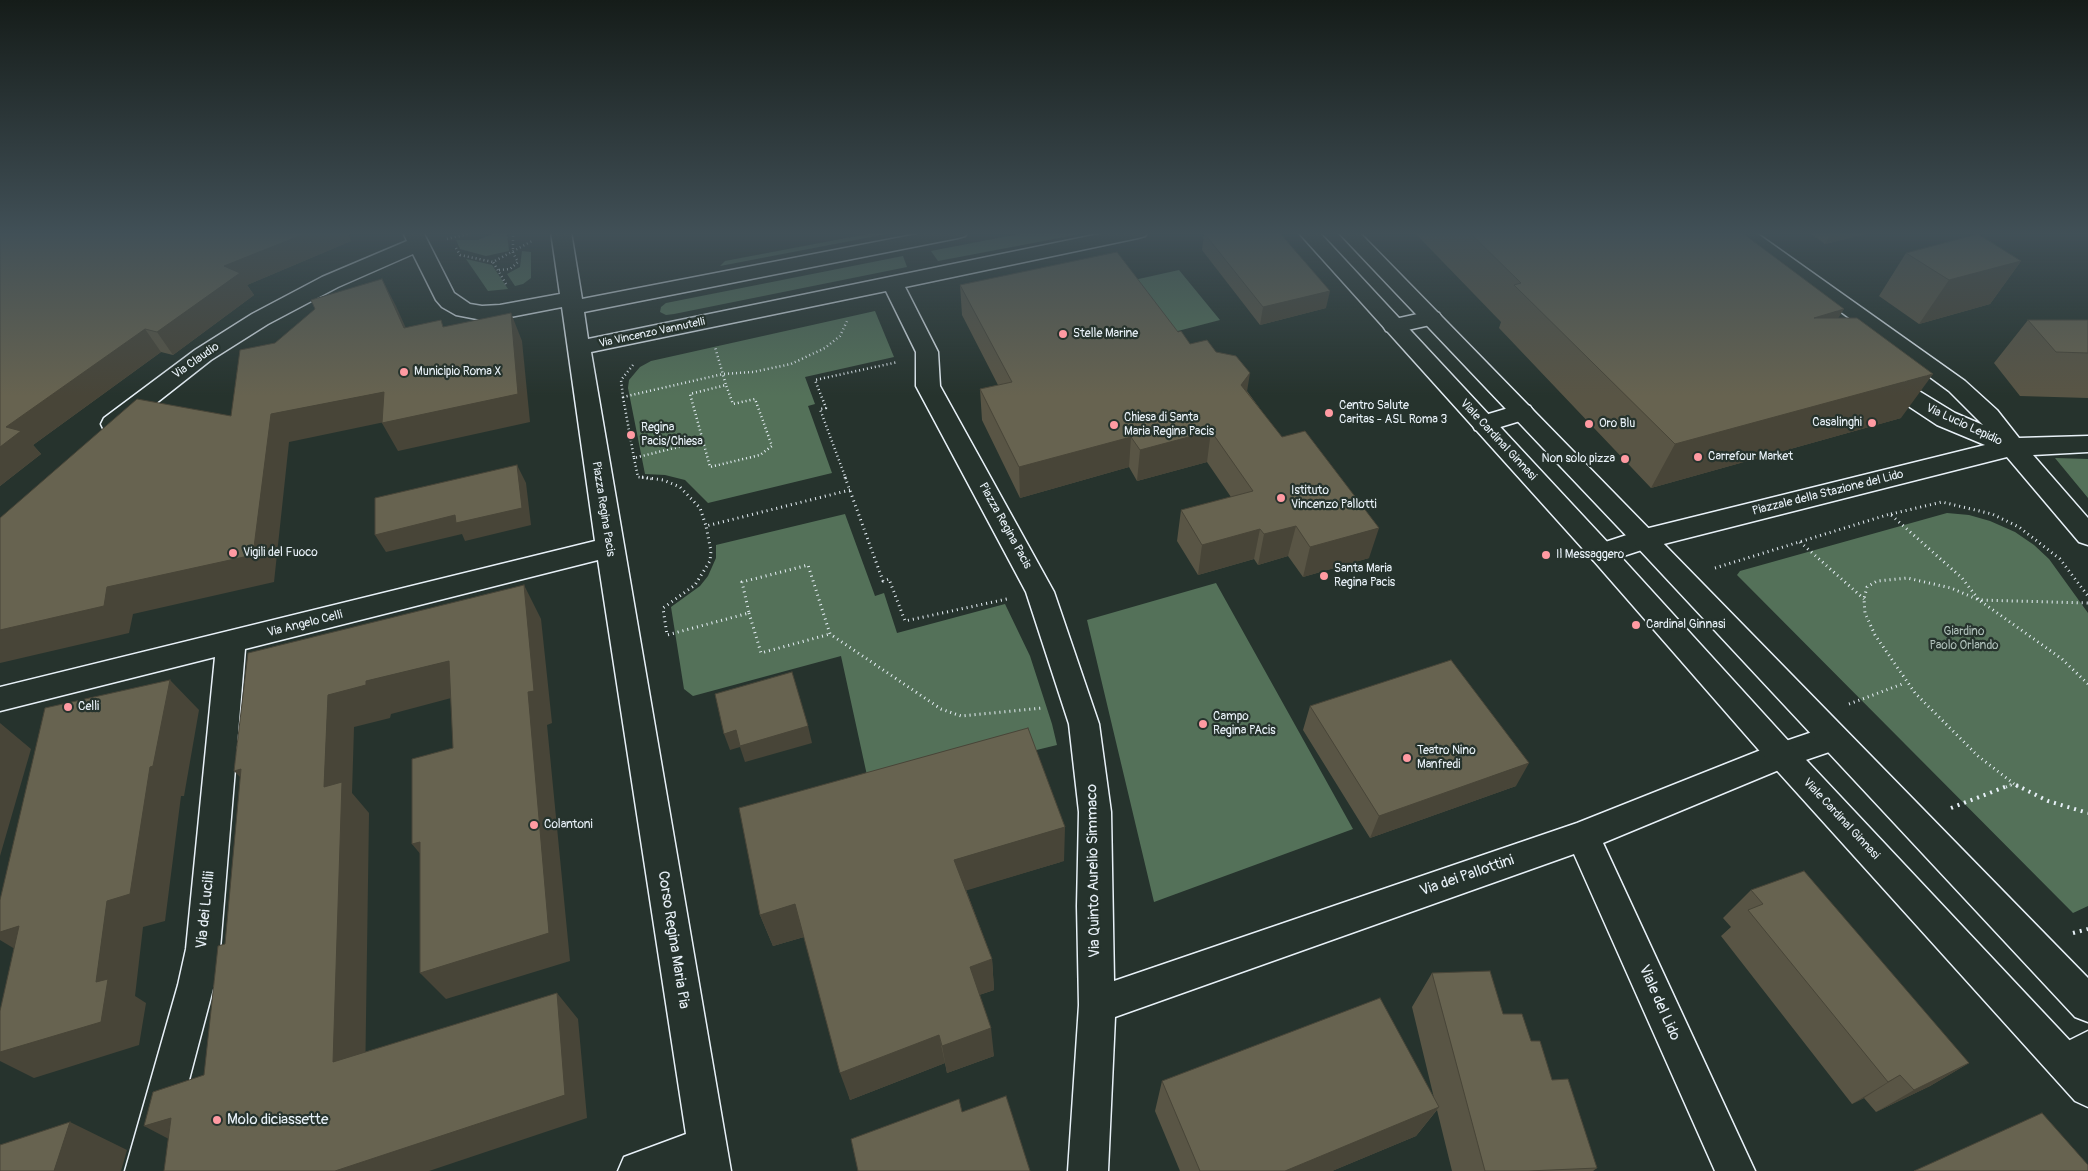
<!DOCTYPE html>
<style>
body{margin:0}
canvas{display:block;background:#26332d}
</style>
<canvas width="2088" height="1171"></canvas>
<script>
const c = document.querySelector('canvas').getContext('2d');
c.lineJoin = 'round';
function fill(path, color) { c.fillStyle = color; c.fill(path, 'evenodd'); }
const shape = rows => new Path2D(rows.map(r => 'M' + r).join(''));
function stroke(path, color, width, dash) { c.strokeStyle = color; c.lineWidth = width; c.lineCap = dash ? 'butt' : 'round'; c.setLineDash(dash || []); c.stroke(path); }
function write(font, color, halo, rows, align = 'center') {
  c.font = font + ' Pangolin,sans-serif'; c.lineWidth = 4.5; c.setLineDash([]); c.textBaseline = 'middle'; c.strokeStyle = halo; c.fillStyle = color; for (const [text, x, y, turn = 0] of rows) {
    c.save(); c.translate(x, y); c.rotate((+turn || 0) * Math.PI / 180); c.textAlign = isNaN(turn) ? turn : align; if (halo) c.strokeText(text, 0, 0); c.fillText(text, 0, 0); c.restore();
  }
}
const green = shape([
 [496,232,507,232,509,251,486,256,460,249,456,240,478,240],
 [878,232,897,232,720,266,725,261],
 [1029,232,1091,232,938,261,931,251],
 [522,251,531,252,531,278,523,284,515,286,507,274,520,267],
 [903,256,907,267,674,314,666,315,660,312,661,307,666,303],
 [466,259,492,265,508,289,488,291],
 [1179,270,1220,320,1174,332,1134,280],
 [875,311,894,357,805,377,815,404,808,406,832,473,708,503,685,480,665,475,645,474,628,388,629,380,640,367,651,361],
 [2055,458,2088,459,2088,498],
 [1947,513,1969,515,1990,521,2015,532,2034,545,2049,559,2088,613,2088,906,2073,913,1737,575,1740,571],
 [845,514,875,596,884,593,897,633,1005,604,1030,656,1052,724,1057,745,926,777,868,780,841,656,693,696,684,689,671,607,700,586,708,576,716,558,716,545],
 [1216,583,1353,829,1154,902,1087,620]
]);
const pathFar2 = shape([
 [447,239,476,232],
 [456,248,460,255,493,262],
 [499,270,510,269,518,262,513,253,513,232],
 [506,284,493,262,532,241],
 [633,365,621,380,623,397,723,374,753,372,791,364,825,348,840,336,848,319],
 [623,397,634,458,703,441,690,394,726,385,715,347],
 [703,441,710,467,760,455,772,446,755,399,733,404,726,385],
 [634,458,638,477,652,479],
 [846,479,820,409,826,408,815,380,898,362]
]);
const pathFar1 = shape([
 [642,477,663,480,680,487,700,508,706,526],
 [845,477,883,581,889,579,905,621,1007,599],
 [850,490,706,526,711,551,710,561,695,585,663,608,667,635,749,613,742,582,808,565,830,634,941,709,961,716,1043,708],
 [1891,514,1942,502,1992,514,2019,527,2060,559,2088,596],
 [1800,542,1864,599],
 [1715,568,1890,514,1962,578,1979,600,2088,603],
 [749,613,761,653,830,634],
 [1849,704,1905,683],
 [2006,787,2013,784],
 [2018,787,1978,756,1915,693,1875,635,1865,613,1864,599,1867,587,1877,581,1907,578,1951,588,1979,600,2062,659,2088,684]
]);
const path = shape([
 [2016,785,2048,801,2088,813],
 [1951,808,2010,785],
 [2073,933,2088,929]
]);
const minor = shape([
 [403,232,423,232,454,293,470,304,482,306,500,305,560,294,551,232,571,232,582,299,928,232,968,232,965,236,958,238,584,312,588,339,1109,232,1148,232,1145,236,1138,238,905,287,938,352,940,386,1054,592,1099,724,1111,812,1114,981,1577,823,1771,746,1833,725,1844,729,1848,738,1844,747,1791,765,1603,843,1755,1171,1715,1171,1574,854,1115,1017,1108,1171,1068,1171,1079,1005,1077,906,1079,812,1069,724,1026,592,916,386,916,352,886,291,591,352,731,1171,618,1171,624,1157,686,1134,598,560,245,649,220,949,214,985,165,1171,125,1171,178,985,186,949,215,657,0,711,0,687,595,541,562,307,500,319,482,320,456,315,442,307,436,300,413,254,338,287,268,324,211,360,122,430,113,432,104,430,101,424,104,418,195,350,252,314,322,277,407,241,403,232],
 [1732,232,1755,232,1965,381,1997,410,2019,438,2088,436,2088,452,2033,455,2088,518,2088,545,2079,542,2007,457,1648,548,1602,563,1593,560,1589,553,1593,546,1645,529,1985,445,1937,425,1875,384,1871,379,1875,374,1883,372,1891,374,1955,413,1983,425,1949,391,1732,232],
 [1431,311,1439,313,1442,318,1439,323,1394,333,1386,331,1383,326,1386,321,1431,311],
 [1522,404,1530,406,1534,412,1530,418,1484,432,1475,430,1472,424,1475,418,1522,404],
 [2088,1031,2088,1070,2065,1081,2052,1075,2046,1062,2052,1049,2088,1031]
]);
const tertiary = shape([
 [1298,232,1319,232,1611,546,1793,746,2088,1060,2088,1107,2075,1101,1771,764,1593,560,1298,232],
 [1338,232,1359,232,2088,978,2088,1022,2075,1017,1636,546,1338,232]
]);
const wall = shape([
 [0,232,348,232,351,241,247,285,254,295,173,355,161,352,33,445,41,454,0,486],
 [1414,232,1731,232,1838,318,1901,418,1651,488,1499,328,1501,322],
 [1808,232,1874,232,1825,244],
 [1204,233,1326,308,1260,325,1202,250],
 [1906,253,2021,261,1990,304,1919,324,1879,296],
 [960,285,1178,332,1190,344,1216,352,1247,391,1369,558,1303,577,1288,556,1258,565,1254,559,1198,575,1177,541,1181,510,1231,497,1207,462,1137,481,1129,467,1020,498,982,420,980,389,998,385,962,315],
 [2028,320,2088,320,2088,398,2020,396,1994,363],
 [1310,706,1516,786,1370,838,1303,730],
 [1064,861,966,890,992,959,994,990,979,995,994,1056,947,1073,945,1063,850,1100,804,937,773,946,760,915],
 [1751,890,1969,1063,1930,1086,1876,1112,1864,1098,1852,1104,1721,936,1731,927,1723,918],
 [1432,973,1503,1014,1531,1041,1552,1080,1597,1168,1593,1171,1452,1171,1437,1110,1416,1136,1332,1171,1180,1171,1155,1111,1162,1081,1434,1098,1412,1007]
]);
const shadedWall = shape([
 [309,232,348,232,351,241,247,285,254,295,173,355,157,332,224,266],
 [1832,232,1874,232,1825,244],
 [2021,261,1990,304,1919,324,1949,280],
 [382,279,396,306,418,355,404,328],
 [1330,291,1326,308,1260,325,1263,307],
 [1844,309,1817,352,1814,318],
 [511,313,522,341,530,422,398,451,382,423],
 [145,329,161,352,33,445,41,454,0,486,0,447,6,427],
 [1250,373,1245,404,1241,385],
 [1933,374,1901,418,1651,488,1675,444],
 [384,392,399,419,289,442,274,582,133,614,129,633,0,663,0,630,107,587,271,414],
 [1211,431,1207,462,1137,481,1140,450],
 [1131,437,1129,467,1020,498,1019,467],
 [517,465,526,483,531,525,465,541,462,534,386,552,375,535],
 [1296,526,1288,556,1258,565,1264,534],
 [1379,528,1369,558,1303,577,1310,547],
 [1260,529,1254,559,1198,575,1202,545],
 [524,585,541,619,552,723,547,725,570,961,446,999,420,973],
 [449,661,470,693,391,714,390,718,354,727,352,793,369,813,365,1086,333,1062,324,787,328,695,366,681],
 [170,680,199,710,184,796,181,796,165,921,143,927,135,996,146,1003,139,1045,34,1078,0,1061,0,1052,96,982,107,901,150,767],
 [0,723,31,749,0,856],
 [808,726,812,743,745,762,740,747,730,750,724,734,736,730],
 [1529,763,1516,786,1370,838,1379,816],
 [241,769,265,802,234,771],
 [1065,827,1064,861,958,893,954,860],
 [420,842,437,874,412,844],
 [795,904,807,936,773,946,760,915],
 [19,926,33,960,0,940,0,932],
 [992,959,994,990,973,997,970,967],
 [557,993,578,1019,587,1118,429,1171,335,1171],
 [991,1028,994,1056,947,1073,942,1046],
 [939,1035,945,1063,850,1100,840,1073],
 [1969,1063,1930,1086,1876,1112,1914,1090],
 [1900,1075,1864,1098,1852,1104,1888,1082],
 [1439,1107,1416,1136,1332,1171,1285,1171],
 [171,1118,186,1148,144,1126],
 [70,1122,127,1150,121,1171,54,1171]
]);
const building = shape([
 [0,232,309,232,224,266,240,273,157,332,145,329,6,427,21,431,0,447,0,232],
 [1211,232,1279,232,1330,291,1263,307,1204,233,1211,232],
 [1469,232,1731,232,1734,234,1741,232,1844,309,1814,318,1857,318,1933,374,1675,444,1514,285,1521,283,1469,232],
 [1978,234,2021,261,1949,280,1906,253,1978,234],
 [1117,252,1178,332,1181,331,1190,344,1207,340,1216,352,1236,356,1250,373,1241,385,1282,437,1305,431,1379,528,1310,547,1296,526,1264,534,1260,529,1202,545,1181,510,1253,491,1211,431,1140,450,1131,437,1019,467,980,389,1012,382,960,285,1117,252],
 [382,279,404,328,441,320,443,327,511,313,518,394,382,423,384,392,271,414,253,555,107,587,104,606,0,630,0,518,137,399,231,416,240,350,275,343,315,309,311,300,382,279],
 [2028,320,2088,320,2088,353,2056,352,2028,320],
 [517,465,522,508,456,523,455,515,375,535,375,498,517,465],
 [524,585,534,691,528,692,549,933,420,973,420,842,412,844,412,759,453,748,449,661,366,681,366,685,328,695,324,787,342,782,333,1062,557,993,565,1095,335,1171,164,1171,171,1118,144,1126,153,1092,204,1075,218,946,225,944,241,769,234,771,248,653,524,585],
 [1451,660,1529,763,1379,816,1310,706,1451,660],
 [792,672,808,726,740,746,736,730,724,734,715,694,792,672],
 [170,680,153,766,150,767,130,894,107,901,96,982,108,979,101,1022,0,1052,0,1011,19,926,0,932,0,900,45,708,170,680],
 [1028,728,1065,827,954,860,992,959,970,967,991,1028,942,1046,939,1035,840,1073,795,904,760,915,739,808,1028,728],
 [1804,871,1969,1063,1914,1090,1900,1075,1888,1082,1748,910,1763,904,1751,890,1804,871],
 [1490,971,1503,1014,1522,1014,1531,1041,1540,1041,1552,1080,1568,1079,1597,1168,1528,1171,1485,1171,1432,973,1490,971],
 [1380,998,1439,1107,1285,1171,1200,1171,1162,1081,1380,998],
 [1006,1096,1030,1171,858,1171,851,1139,959,1099,962,1112,1006,1096],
 [2042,1113,2088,1165,2088,1171,1914,1171,2042,1113],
 [70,1122,54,1171,0,1171,0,1145,70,1122]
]);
const markers = [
 [1063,334,5,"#ff9aa2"],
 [404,372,5,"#ff9aa2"],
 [1329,413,5,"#ff9aa2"],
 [1872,423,5,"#ff9aa2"],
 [1589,424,5,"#ff9aa2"],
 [1114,425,5,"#ff9aa2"],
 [631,435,5,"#ff9aa2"],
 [1698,457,5,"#ff9aa2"],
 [1625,459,5,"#ff9aa2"],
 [1281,498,5,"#ff9aa2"],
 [233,553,5,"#ff9aa2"],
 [1546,555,5,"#ff9aa2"],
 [1324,576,5,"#ff9aa2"],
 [1636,625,5,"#ff9aa2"],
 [68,707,5,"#ff9aa2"],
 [1203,724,5,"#ff9aa2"],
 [1407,758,5,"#ff9aa2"],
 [534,825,5,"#ff9aa2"],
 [217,1120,5,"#ff9aa2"]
];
const farStreetnames = [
 ["Via Vincenzo Vannutelli",652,333,-12]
];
const poiNames = [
 ["Stelle Marine",1073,334],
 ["Municipio Roma X",414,372],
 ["Centro Salute",1339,406],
 ["Caritas - ASL Roma 3",1339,420],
 ["Chiesa di Santa",1124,418],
 ["Maria Regina Pacis",1124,432],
 ["Casalinghi",1862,423,"right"],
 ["Oro Blu",1599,424],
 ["Regina",641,428],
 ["Pacis/Chiesa",641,442],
 ["Carrefour Market",1708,457],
 ["Non solo pizza",1615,459,"right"],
 ["Istituto",1291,491],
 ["Vincenzo Pallotti",1291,505],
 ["Vigili del Fuoco",243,553],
 ["Il Messaggero",1556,555],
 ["Santa Maria",1334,569],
 ["Regina Pacis",1334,583],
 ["Cardinal Ginnasi",1646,625],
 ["Celli",78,707],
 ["Campo",1213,717],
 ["Regina PAcis",1213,731],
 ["Teatro Nino",1417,751],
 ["Manfredi",1417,765],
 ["Colantoni",544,825]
];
const streetNames = [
 ["Via Claudio",196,361,-35],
 ["Via Lucio Lepidio",1964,425,25],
 ["Viale Cardinal Ginnasi",1498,440,47],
 ["Piazzale della Stazione del Lido",1828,493,-14],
 ["Piazza Regina Pacis",603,509,81],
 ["Piazza Regina Pacis",1005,526,61],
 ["Via Angelo Celli",305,624,-14],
 ["Viale Cardinal Ginnasi",1841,819,47]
];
const parkNames = [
 ["Giardino",1964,632],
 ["Paolo Orlando",1964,646]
];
const nearStreetnames = [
 ["Via Quinto Aurelio Simmaco",1094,871,-91],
 ["Via dei Pallottini",1467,876,-19],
 ["Via dei Lucilii",206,910,-84],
 ["Corso Regina Maria Pia",673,940,81],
 ["Viale del Lido",1659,1003,66]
];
const nearPoinames = [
 ["Molo diciassette",227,1120]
];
fill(green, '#547159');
stroke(minor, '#e8f1f8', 3);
stroke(tertiary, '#e8f1f8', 3);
stroke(pathFar2, '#e8f1f8', 2.5, [1, 3]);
stroke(pathFar1, '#e8f1f8', 3, [1, 4]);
stroke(path, '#e8f1f8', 4, [2, 5]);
fill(minor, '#26332d');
fill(tertiary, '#26332d');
fill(wall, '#595545');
fill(shadedWall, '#484538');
fill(building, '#676350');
stroke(building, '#484538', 1);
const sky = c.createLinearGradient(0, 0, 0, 396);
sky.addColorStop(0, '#151c19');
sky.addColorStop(0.59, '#415057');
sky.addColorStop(1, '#41505700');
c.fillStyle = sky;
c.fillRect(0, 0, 2088, 396);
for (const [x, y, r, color] of markers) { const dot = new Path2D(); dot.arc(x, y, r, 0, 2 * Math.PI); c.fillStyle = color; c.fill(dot); stroke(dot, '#26332d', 2); }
write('11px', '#e8f1f8', '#26332d', farStreetnames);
write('12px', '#e8f1f8', '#26332d', poiNames, 'left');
write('12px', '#e8f1f8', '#26332d', streetNames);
write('12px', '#adbeb8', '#26332d', parkNames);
write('15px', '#e8f1f8', '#26332d', nearStreetnames);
write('15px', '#e8f1f8', '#26332d', nearPoinames, 'left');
</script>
